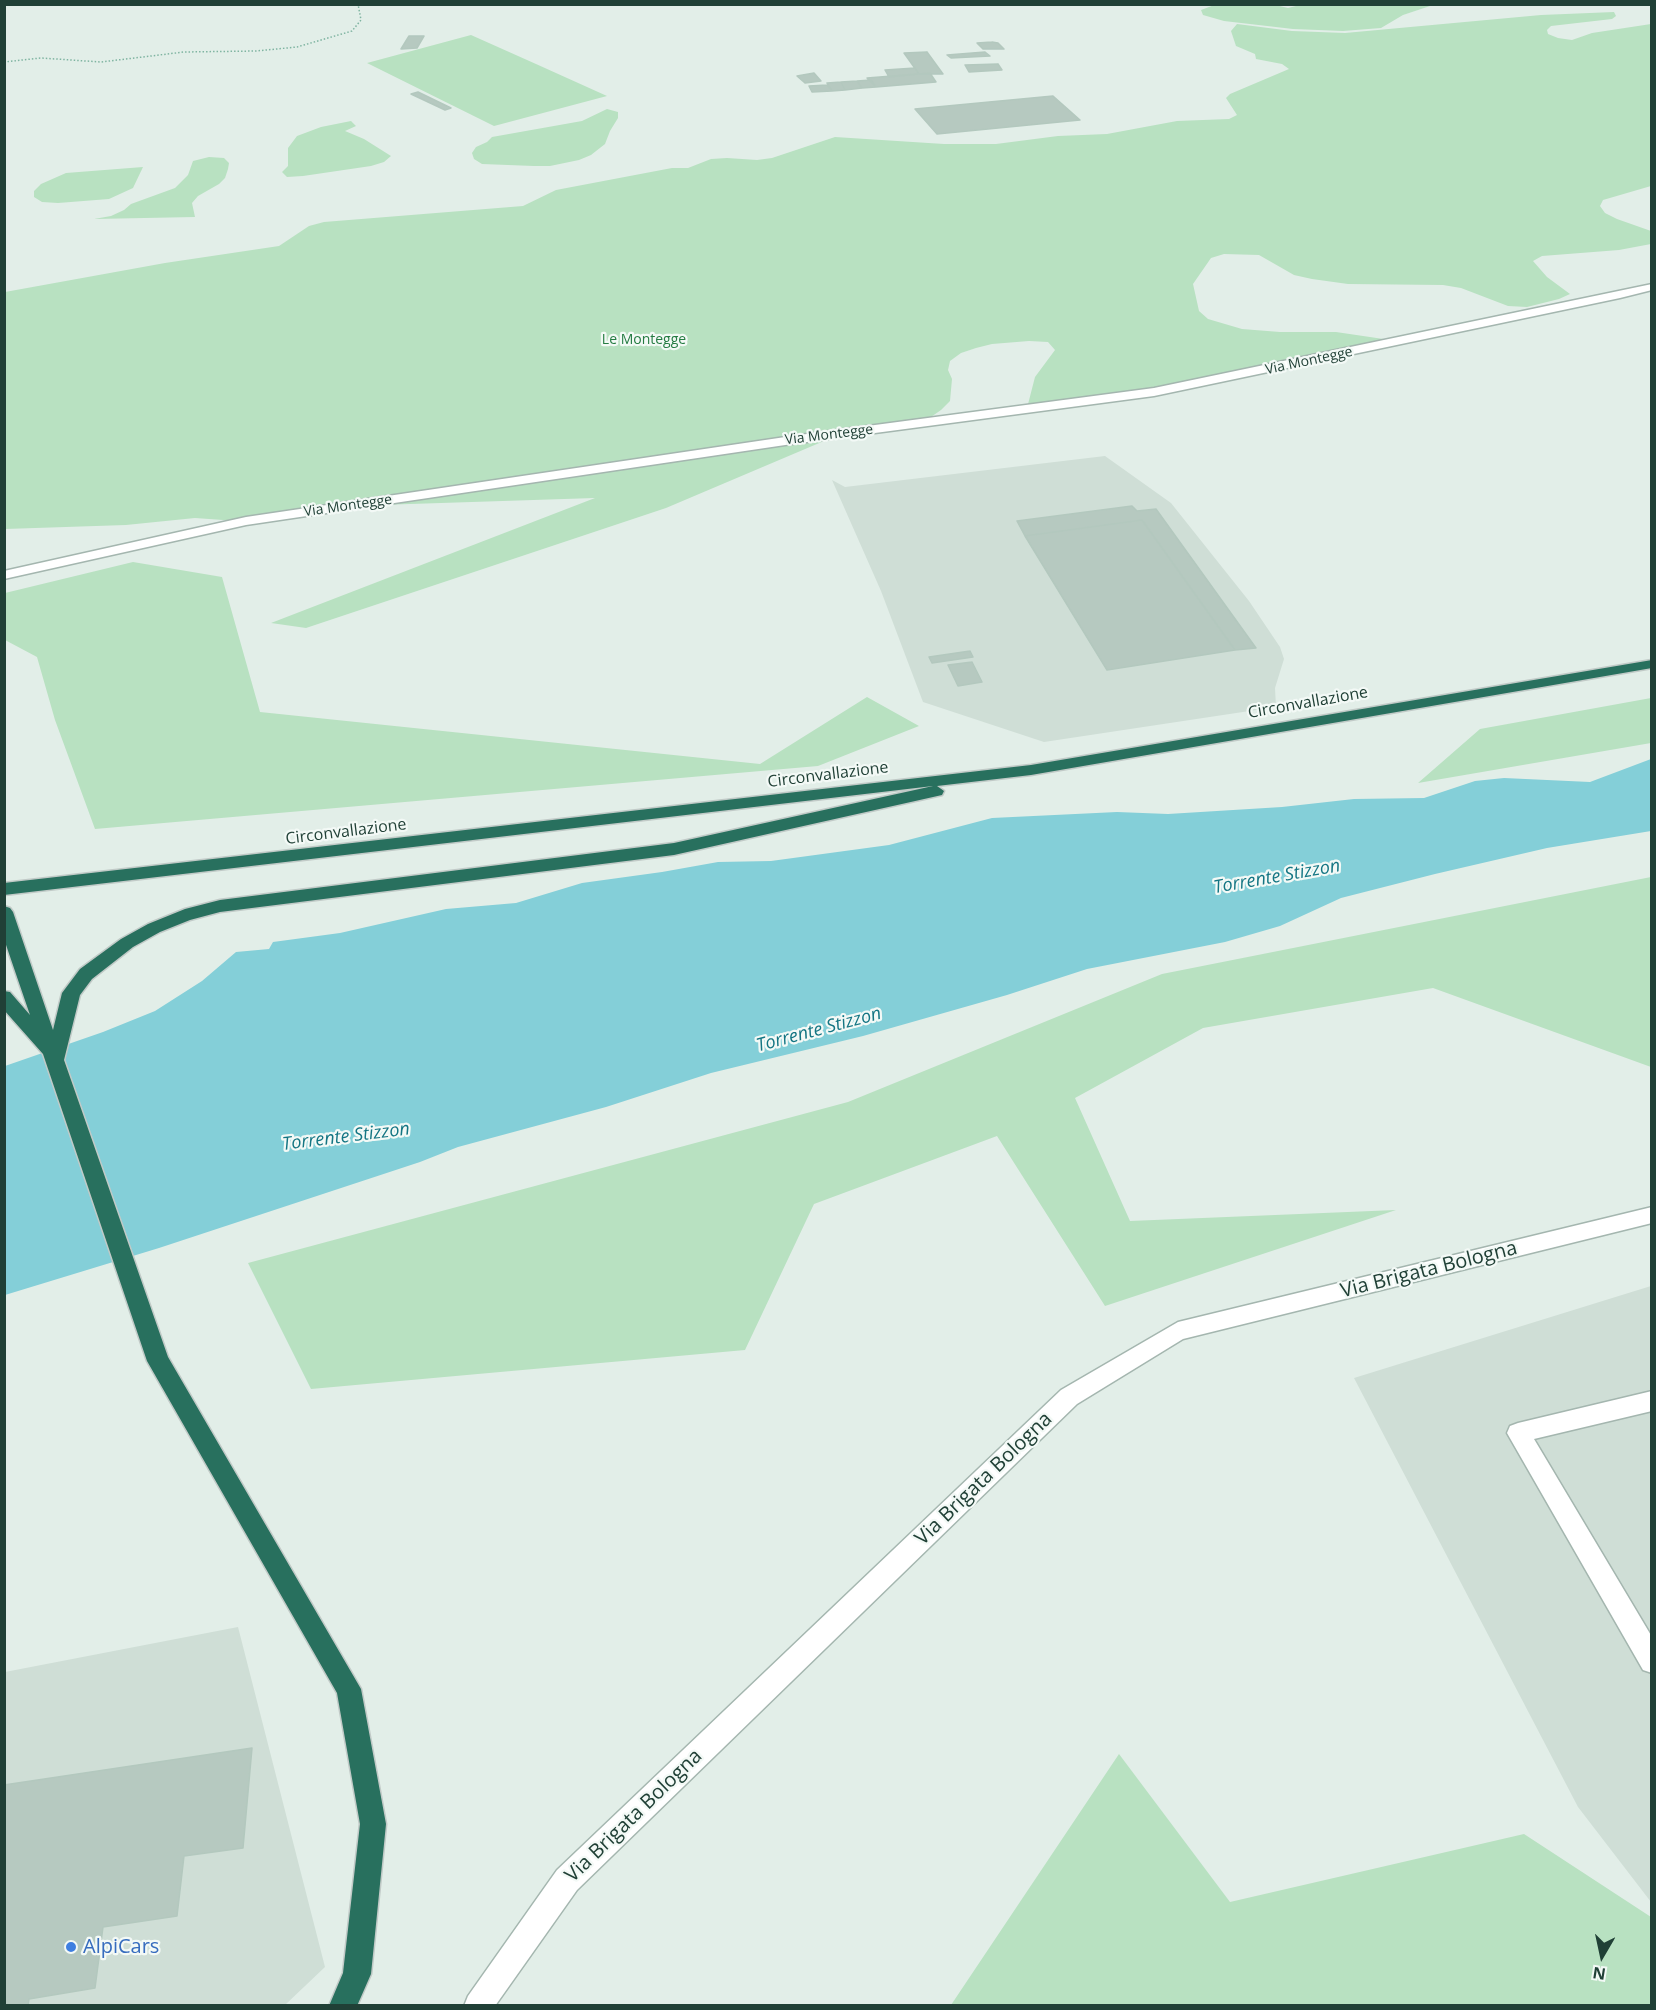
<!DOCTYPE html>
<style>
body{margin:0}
#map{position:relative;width:1656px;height:2010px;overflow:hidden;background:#e2eee8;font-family:"Open Sans",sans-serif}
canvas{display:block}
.frame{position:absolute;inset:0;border:6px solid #204036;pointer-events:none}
.north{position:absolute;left:1572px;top:1926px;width:60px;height:60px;-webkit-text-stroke:4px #f3f9f6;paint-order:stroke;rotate:189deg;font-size:16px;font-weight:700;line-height:24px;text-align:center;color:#204036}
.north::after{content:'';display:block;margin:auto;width:21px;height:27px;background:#204036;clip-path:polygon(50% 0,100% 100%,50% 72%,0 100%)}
</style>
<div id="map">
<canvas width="1656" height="2010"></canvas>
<div class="frame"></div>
<div class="north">N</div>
</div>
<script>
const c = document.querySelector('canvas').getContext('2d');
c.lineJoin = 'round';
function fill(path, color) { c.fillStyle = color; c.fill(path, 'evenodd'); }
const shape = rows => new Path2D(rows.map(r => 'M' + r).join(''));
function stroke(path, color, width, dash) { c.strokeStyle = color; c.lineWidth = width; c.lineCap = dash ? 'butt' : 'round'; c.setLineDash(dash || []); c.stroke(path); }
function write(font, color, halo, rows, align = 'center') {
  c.font = font + ' "Open Sans",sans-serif'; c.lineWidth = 4.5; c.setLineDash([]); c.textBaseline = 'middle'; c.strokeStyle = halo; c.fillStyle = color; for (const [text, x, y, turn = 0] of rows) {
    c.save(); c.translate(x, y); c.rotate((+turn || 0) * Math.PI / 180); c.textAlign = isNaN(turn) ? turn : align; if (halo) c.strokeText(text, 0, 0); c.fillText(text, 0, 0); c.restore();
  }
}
const built = shape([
 [1105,456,1171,503,1249,601,1280,647,1284,659,1275,688,1276,707,1044,742,923,702,881,591,832,480,845,487],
 [1651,1286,1651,1902,1578,1807,1354,1378],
 [238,1627,325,1967,285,2005,5,2006,5,1672]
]);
const green = shape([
 [1217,4,1271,4,1288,8,1296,6,1293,4,1433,5,1403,15,1381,28,1343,31,1293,29,1224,21,1203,15,1201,10],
 [1614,12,1616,16,1612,19,1551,26,1547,30,1548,34,1558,38,1572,40,1592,33,1651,24,1651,186,1603,200,1600,206,1605,213,1617,219,1651,231,1651,244,1619,250,1542,256,1533,261,1547,277,1570,294,1559,299,1527,307,1508,306,1461,288,1443,285,1348,284,1312,279,1294,275,1259,255,1224,254,1211,258,1193,284,1199,311,1208,319,1242,329,1280,332,1336,332,1397,341,1194,385,1026,412,1035,377,1055,350,1048,342,1029,341,992,344,976,348,961,353,950,361,948,370,952,379,950,401,941,410,915,428,824,441,666,508,306,628,271,623,595,498,318,507,237,521,195,518,126,525,5,529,5,292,165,263,279,246,309,226,324,222,523,206,556,190,672,168,688,168,711,159,727,158,757,160,772,158,835,137,944,144,996,144,1058,136,1107,134,1177,121,1229,119,1237,115,1226,98,1230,94,1289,69,1282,64,1256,59,1255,54,1236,46,1231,31,1237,24,1292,31,1345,33,1541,15],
 [471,35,536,64,607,96,494,126,367,63],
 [607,109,618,112,618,118,610,131,605,144,591,155,579,160,550,166,534,166,482,164,474,159,472,153,476,147,487,142,492,137,582,121],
 [351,121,356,126,345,131,364,139,391,156,384,162,371,166,303,176,287,177,282,172,288,166,288,148,297,136,321,127],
 [209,157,224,158,229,163,228,169,225,178,219,184,198,196,192,203,195,217,94,219,111,216,124,210,131,204,175,188,188,175,193,161],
 [143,167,133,188,109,199,58,203,42,202,34,197,34,191,41,184,66,173],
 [133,562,222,577,260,712,760,764,867,697,919,726,818,766,95,829,55,720,37,657,5,640,5,593],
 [1651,698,1651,743,1418,783,1480,729],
 [1651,877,1651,1067,1433,988,1203,1028,1075,1098,1130,1221,1396,1210,1105,1306,997,1136,814,1204,745,1350,311,1389,248,1263,848,1102,1162,974],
 [1119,1754,1230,1902,1524,1834,1651,1917,1651,2005,951,2005]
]);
const water = shape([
 [1651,759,1651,831,1547,848,1435,874,1341,898,1280,926,1225,942,1087,969,1007,995,863,1036,711,1073,606,1107,458,1147,420,1162,159,1248,5,1295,5,1066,103,1032,155,1011,202,981,236,952,269,949,273,942,340,933,446,909,516,903,582,883,662,872,718,862,771,861,889,845,992,818,1117,812,1168,814,1282,807,1354,799,1424,798,1475,781,1504,778,1590,782]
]);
const building = shape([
 [409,36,424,36,417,48,401,49,409,36],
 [992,42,998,43,1004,49,983,49,977,43,992,42],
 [927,52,943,74,919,74,904,53,927,52],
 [985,52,990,56,951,58,947,55,985,52],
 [998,64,1002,70,969,72,965,65,998,64],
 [915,68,919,74,889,77,885,70,915,68],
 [814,73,821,81,805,83,797,76,814,73],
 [930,73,936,82,876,87,867,78,930,73],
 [871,80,876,87,862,88,857,81,871,80],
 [857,81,862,88,845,90,841,82,857,81],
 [841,82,845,90,832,91,827,83,841,82],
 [827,85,832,91,812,92,809,86,827,85],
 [418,92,451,108,445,110,411,94,418,92],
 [1053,96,1080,120,937,134,915,109,1053,96],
 [1132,506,1137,511,1156,509,1256,648,1235,650,1142,520,1025,536,1017,521,1132,506],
 [1142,520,1235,650,1107,670,1025,536,1142,520],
 [970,651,973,657,932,663,929,657,970,651],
 [972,662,982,682,958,686,948,665,972,662],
 [252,1748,243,1848,184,1856,177,1916,103,1927,95,1988,29,1999,28,2006,4,2006,4,1785,252,1748]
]);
const path = shape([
 [4,62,41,58,101,62,184,52,256,51,297,47,352,31,361,20,358,4]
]);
const minor = shape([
 [1652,284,1652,290,1620,298,1154,396,792,444,246,525,4,579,4,571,246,517,792,436,1154,388,1652,284],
 [1652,1207,1652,1223,1183,1339,1077,1404,577,1890,495,2006,464,2006,468,1996,557,1870,1061,1390,1178,1322,1652,1207],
 [1652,1391,1652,1411,1534,1439,1652,1637,1652,1673,1643,1670,1507,1433,1510,1426,1518,1423,1652,1391]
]);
const highway = shape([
 [1652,660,1652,668,1031,775,937,786,944,791,942,795,674,855,220,912,190,920,160,932,133,947,92,979,80,995,64,1060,168,1357,361,1689,386,1824,371,1974,357,2006,329,2006,343,1973,360,1824,337,1693,147,1361,43,1054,4,1010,4,991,10,992,30,1015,4,939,4,906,10,908,13,912,53,1030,62,993,80,969,121,939,148,924,185,909,220,900,674,843,933,786,4,895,4,883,1031,765,1652,660]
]);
const markers = [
 [71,1947,6,"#3f7fe0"]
];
const farParknames = [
 ["Le Montegge",644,340]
];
const farStreetnames = [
 ["Via Montegge",1309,361,-12],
 ["Via Montegge",829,435,-7],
 ["Via Montegge",348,506,-8]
];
const streetNames = [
 ["Circonvallazione",1308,703,-10],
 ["Circonvallazione",828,775,-7],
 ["Circonvallazione",346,832,-7]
];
const waterNames = [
 ["Torrente Stizzon",1277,877,-10],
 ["Torrente Stizzon",819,1030,-15],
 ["Torrente Stizzon",346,1137,-7]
];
const nearStreetnames = [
 ["Via Brigata Bologna",1429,1270,-14],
 ["Via Brigata Bologna",984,1479,-44],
 ["Via Brigata Bologna",634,1816,-44]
];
const nearShopnames = [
 ["AlpiCars",83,1947]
];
fill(built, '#cfded6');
fill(green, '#b8e1c1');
fill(water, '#84cfd8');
fill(building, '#b6c9c0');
stroke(building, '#b3c8be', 1.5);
stroke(minor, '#a4b6af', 3);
stroke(highway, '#c1cac7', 3);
stroke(path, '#7fb4a1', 1.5, [1.5, 2]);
fill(minor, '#fff');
fill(highway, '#28705e');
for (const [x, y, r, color] of markers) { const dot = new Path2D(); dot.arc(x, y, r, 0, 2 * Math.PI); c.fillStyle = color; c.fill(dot); stroke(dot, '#f3f9f6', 2); }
write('14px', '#257c43', '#f3f9f6', farParknames);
write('14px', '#204036', '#f3f9f6', farStreetnames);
write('16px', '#204036', '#f3f9f6', streetNames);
write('italic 18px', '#137583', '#f3f9f6', waterNames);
write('20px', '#204036', '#f3f9f6', nearStreetnames);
write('20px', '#366cbe', '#f3f9f6', nearShopnames, 'left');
</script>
